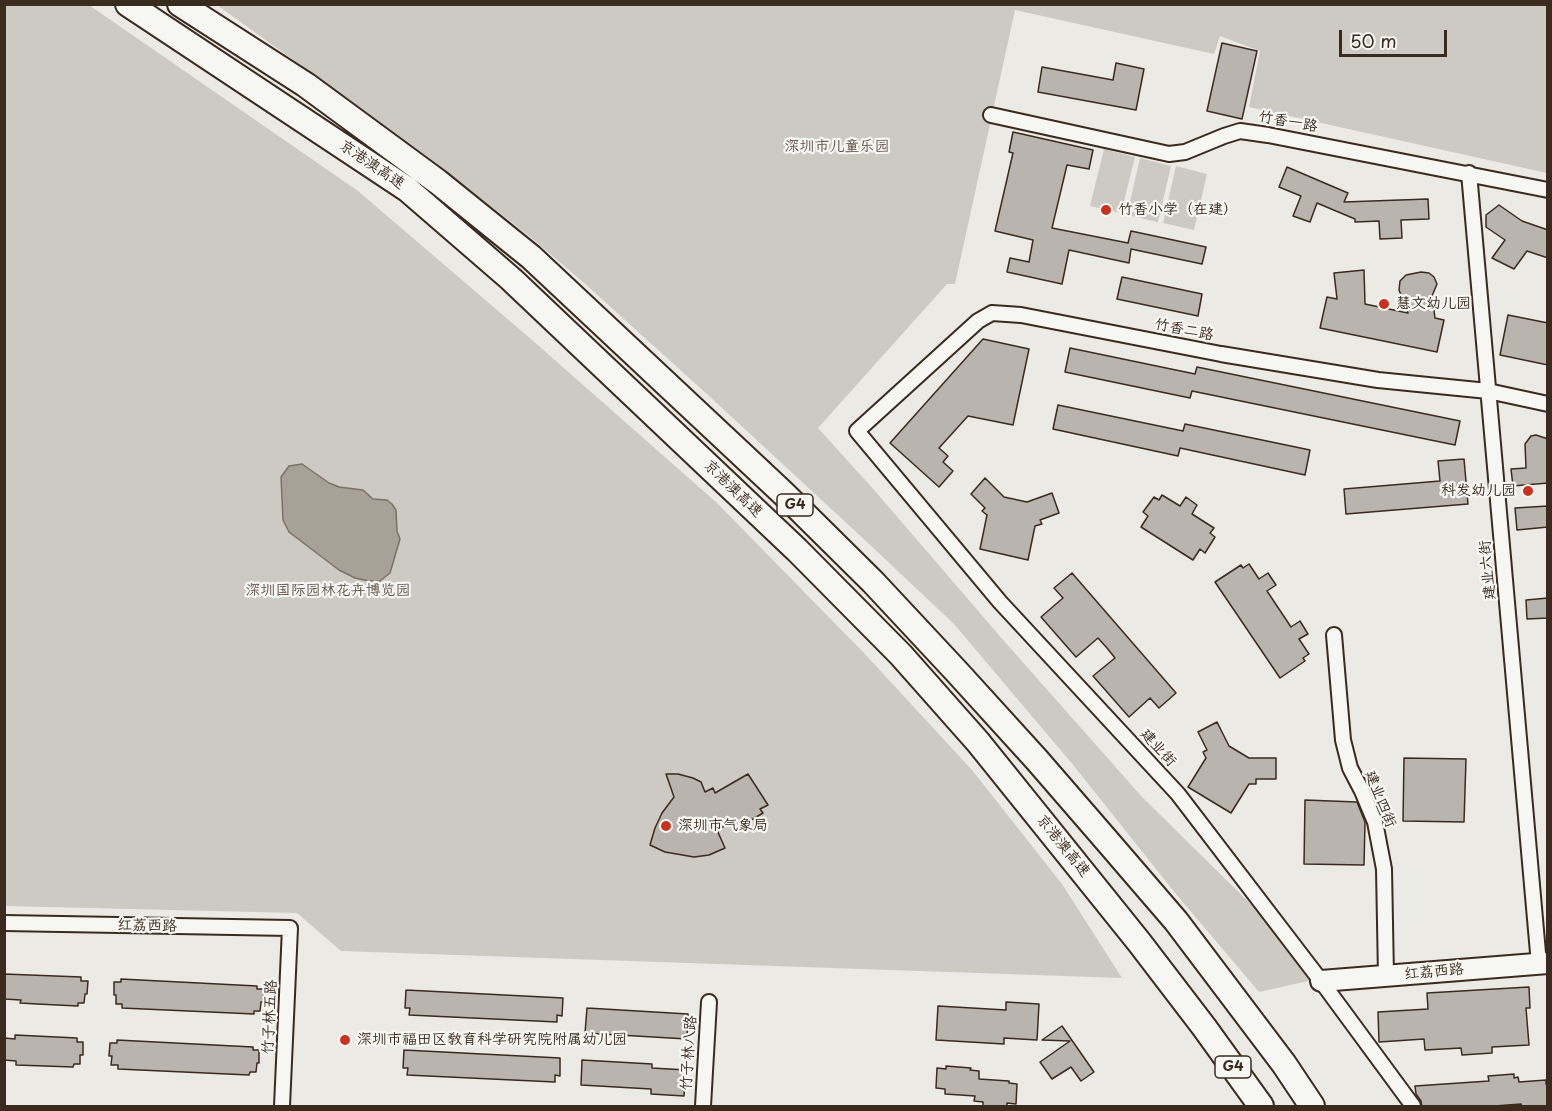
<!DOCTYPE html>
<meta charset="utf-8">
<style>
body{margin:0}
#map{position:relative;width:1552px;height:1111px;overflow:hidden;background:#ebeae5;font-family:"Playpen Sans",sans-serif}
canvas{display:block}
.frame{position:absolute;inset:0;border:6px solid #3b2a1e;pointer-events:none}
.scale{position:absolute;left:1339px;top:30px;width:108px;height:27px;box-sizing:border-box;border:3px solid #3b2a1e;border-top:0;padding-left:8px;font-size:18px;line-height:21px;white-space:nowrap;color:#3b2a1e;-webkit-text-stroke:4px #f6f6f2;paint-order:stroke}
</style>
<div id="map">
<canvas width="1552" height="1111"></canvas>
<div class="frame"></div>
<div class="scale">50 m</div>
</div>
<script>
const c = document.querySelector('canvas').getContext('2d');
c.lineJoin = 'round';
function fill(path, color) { c.fillStyle = color; c.fill(path, 'evenodd'); }
const shape = rows => new Path2D(rows.map(r => 'M' + r).join(''));
function stroke(path, color, width, dash) { c.strokeStyle = color; c.lineWidth = width; c.lineCap = dash ? 'butt' : 'round'; c.setLineDash(dash || []); c.stroke(path); }
function write(font, color, halo, rows, align = 'center') {
  c.font = font + ' "Playpen Sans","LXGW WenKai TC",sans-serif'; c.lineWidth = 4.5; c.setLineDash([]); c.textBaseline = 'middle'; c.strokeStyle = halo; c.fillStyle = color; for (const [text, x, y, turn = 0] of rows) {
    c.save(); c.translate(x, y); c.rotate((+turn || 0) * Math.PI / 180); c.textAlign = isNaN(turn) ? turn : align; if (halo) c.strokeText(text, 0, 0); c.fillText(text, 0, 0); c.restore();
  }
}
const green = shape([
 [5,5,89,5,358,191,532,340,716,502,863,652,972,770,1062,884,1122,978,341,951,297,913,5,906],
 [217,5,1547,5,1547,173,1249,107,1260,51,1220,36,1214,54,1015,10,955,284,947,284,818,428,875,491,1004,641,1143,798,1266,919,1313,980,1259,992,1176,894,1074,766,954,624,867,542,708,395,583,282,529,236,428,157],
 [1104,149,1135,157,1121,213,1090,206],
 [1140,158,1171,166,1158,222,1127,215],
 [1176,166,1207,174,1194,230,1163,223]
]);
const water = shape([
 [302,464,329,483,339,487,363,490,373,499,387,500,392,504,396,510,397,531,400,539,390,573,380,581,369,581,355,578,339,570,289,532,283,520,281,477,289,466,302,464]
]);
const building = shape([
 [1222,43,1257,51,1242,119,1207,111,1222,43],
 [1116,63,1144,69,1136,110,1038,92,1042,67,1113,80,1116,63],
 [1013,132,1093,150,1089,169,1067,165,1052,228,1128,243,1131,231,1206,247,1202,264,1131,249,1129,263,1069,250,1062,284,1007,272,1010,258,1029,262,1033,240,995,231,1013,153,1009,152,1013,132],
 [1287,167,1348,193,1344,202,1428,199,1429,219,1401,220,1402,238,1380,239,1379,221,1355,222,1355,219,1317,203,1310,222,1293,216,1301,196,1279,187,1287,167],
 [1499,205,1522,221,1548,230,1548,258,1527,251,1514,269,1492,258,1505,240,1486,227,1486,215,1499,205],
 [1364,270,1365,304,1408,313,1399,290,1400,281,1406,275,1421,272,1429,273,1434,277,1437,284,1432,296,1435,318,1444,320,1437,352,1320,328,1327,297,1337,299,1334,273,1364,270],
 [1122,277,1202,294,1198,316,1117,299,1122,277],
 [1508,315,1548,323,1548,365,1500,355,1508,315],
 [983,339,1029,349,1013,425,968,416,939,448,948,456,943,462,953,471,939,487,890,443,983,339],
 [1070,348,1195,374,1197,367,1460,421,1455,445,1192,391,1190,398,1065,372,1070,348],
 [1058,405,1183,431,1185,424,1310,450,1305,475,1180,448,1178,456,1053,429,1058,405],
 [1536,435,1548,439,1548,483,1513,486,1511,469,1526,468,1525,444,1531,436,1536,435],
 [1464,459,1468,504,1346,514,1344,489,1440,481,1438,461,1464,459],
 [985,478,1004,497,1027,502,1052,493,1059,513,1040,520,1042,524,1035,526,1028,560,980,549,987,515,982,511,985,508,971,494,985,478],
 [1162,495,1180,506,1186,497,1197,505,1192,514,1214,528,1210,533,1215,537,1205,553,1200,549,1193,560,1141,527,1148,516,1143,512,1154,497,1159,500,1162,495],
 [1548,506,1548,527,1517,530,1515,508,1548,506],
 [1249,564,1259,579,1268,573,1276,585,1267,591,1291,627,1300,621,1308,634,1299,639,1309,654,1303,658,1305,661,1280,678,1215,582,1241,565,1243,568,1249,564],
 [1072,573,1176,693,1159,708,1150,698,1129,717,1093,676,1115,658,1107,648,1098,638,1076,657,1041,617,1063,598,1054,588,1072,573],
 [1548,598,1548,618,1527,619,1526,600,1548,598],
 [1217,722,1229,746,1249,758,1276,758,1276,779,1256,779,1256,784,1249,784,1231,813,1188,787,1206,758,1203,752,1207,750,1198,732,1217,722],
 [1404,758,1466,759,1464,822,1403,821,1404,758],
 [666,774,678,774,693,778,701,782,705,792,713,788,715,793,748,774,768,805,760,809,763,813,740,827,736,820,717,830,725,848,709,855,694,857,665,852,650,845,655,828,662,813,674,797,666,774],
 [1305,800,1357,802,1365,822,1364,865,1304,864,1305,800],
 [4,974,81,977,81,981,88,981,87,994,85,994,84,1003,78,1003,78,1006,37,1004,20,1003,21,1000,4,999,4,974],
 [121,979,257,986,257,989,264,989,263,1002,261,1002,260,1011,254,1011,254,1014,122,1008,122,1004,116,1004,116,995,114,995,114,982,121,982,121,979],
 [1529,987,1530,1008,1526,1008,1529,1045,1492,1047,1492,1053,1462,1055,1461,1048,1425,1050,1424,1039,1379,1042,1378,1012,1428,1009,1427,993,1529,987],
 [406,990,563,998,562,1016,557,1015,557,1022,409,1015,410,1008,405,1008,406,990],
 [1006,1002,1039,1004,1037,1040,1004,1038,1004,1044,936,1040,938,1006,1006,1010,1006,1002],
 [587,1008,688,1014,687,1039,585,1033,587,1008],
 [1062,1026,1094,1072,1081,1081,1071,1067,1052,1079,1040,1062,1070,1041,1042,1040,1062,1026],
 [15,1035,77,1038,77,1042,83,1042,83,1055,80,1055,80,1064,74,1064,73,1067,16,1065,16,1061,4,1060,4,1038,15,1039,15,1035],
 [117,1040,253,1047,253,1050,259,1050,259,1063,257,1063,256,1072,250,1072,249,1075,118,1069,118,1065,111,1065,112,1056,109,1056,110,1043,117,1043,117,1040],
 [404,1050,560,1058,560,1076,555,1075,555,1082,407,1075,408,1068,403,1068,404,1050],
 [582,1060,652,1064,652,1068,686,1070,684,1096,651,1094,651,1089,581,1085,582,1060],
 [946,1066,971,1068,970,1070,979,1071,979,1079,1009,1081,1009,1083,1017,1084,1016,1104,1007,1103,1007,1107,983,1107,983,1102,974,1101,975,1096,945,1094,945,1089,936,1088,937,1068,946,1069,946,1066],
 [1514,1074,1514,1078,1518,1077,1519,1082,1546,1080,1546,1084,1548,1084,1548,1107,1522,1107,1521,1104,1481,1107,1422,1107,1421,1101,1416,1094,1415,1086,1489,1081,1488,1076,1514,1074]
]);
const minor = shape([
 [991,115,1169,154,1185,152,1224,136,1240,131,1268,135,1548,190],
 [1469,173,1539,964],
 [1334,635,1343,740,1350,768,1362,791,1375,822,1384,869,1386,976],
 [4,923,290,928,282,1106],
 [703,1106,709,1002],
 [1413,1106,1321,981,1178,794,1000,602,857,431,978,321,992,313,1021,315,1221,354,1378,380,1488,391,1548,404]
]);
const secondary = shape([
 [1321,981,1548,963]
]);
const motorway = shape([
 [128,4,407,189,511,279,797,550,901,655,978,742,1139,942,1204,1027,1261,1106],
 [180,4,306,85,438,182,531,257,783,493,873,582,957,672,1037,760,1108,842,1176,921,1284,1064,1312,1106]
]);
const markers = [
 [1106,210,6,"#c8321e"],
 [1384,304,6,"#c8321e"],
 [1528,491,6,"#c8321e"],
 [666,826,6,"#c8321e"],
 [345,1040,6,"#c8321e"]
];
const shields = [
 [795,505,36],
 [1233,1067,36]
];
const shieldNames = [
 ["G4",795,505],
 ["G4",1233,1067]
];
const streetNames = [
 ["竹香一路",1288,122,10],
 ["京港澳高速",372,165,34],
 ["竹香二路",1184,330,11],
 ["京港澳高速",733,489,44],
 ["建业六街",1488,570,-95],
 ["建业街",1158,748,47],
 ["建业四街",1380,799,68],
 ["京港澳高速",1063,846,51],
 ["红荔西路",147,926,1],
 ["红荔西路",1434,972,-5],
 ["竹子林五路",270,1017,-87],
 ["竹子林八路",689,1053,-86]
];
const parkNames = [
 ["深圳市儿童乐园",837,147],
 ["深圳国际园林花卉博览园",328,591]
];
const poiNames = [
 ["竹香小学（在建）",1118,210],
 ["慧文幼儿园",1396,304],
 ["科发幼儿园",1516,491,"right"],
 ["深圳市气象局",678,826],
 ["深圳市福田区教育科学研究院附属幼儿园",357,1040]
];
fill(green, '#cdcac4');
fill(water, '#a8a198');
stroke(water, '#7c7167', 1.5);
fill(building, '#bab4ae');
stroke(building, '#3b2a1e', 1.5);
stroke(minor, '#3b2a1e', 18);
stroke(secondary, '#3b2a1e', 24);
stroke(motorway, '#3b2a1e', 28);
stroke(minor, '#f6f6f2', 14);
stroke(secondary, '#f6f6f2', 20);
stroke(motorway, '#f6f6f2', 24);
for (const [x, y, r, color] of markers) { const dot = new Path2D(); dot.arc(x, y, r, 0, 2 * Math.PI); c.fillStyle = color; c.fill(dot); stroke(dot, '#f6f6f2', 2); }
for (const [x, y, w] of shields) { const box = new Path2D(); box.roundRect(x - w / 2, y - 11, w, 22, 4.5); c.fillStyle = '#f6f6f2'; c.fill(box); stroke(box, '#3b2a1e', 1.5); }
write('bold 14px', '#3b2a1e', null, shieldNames);
write('15px', '#3b2a1e', '#f6f6f2', streetNames);
write('15px', '#605248', '#f6f6f2', parkNames);
write('15px', '#3b2a1e', '#f6f6f2', poiNames, 'left');
</script>
